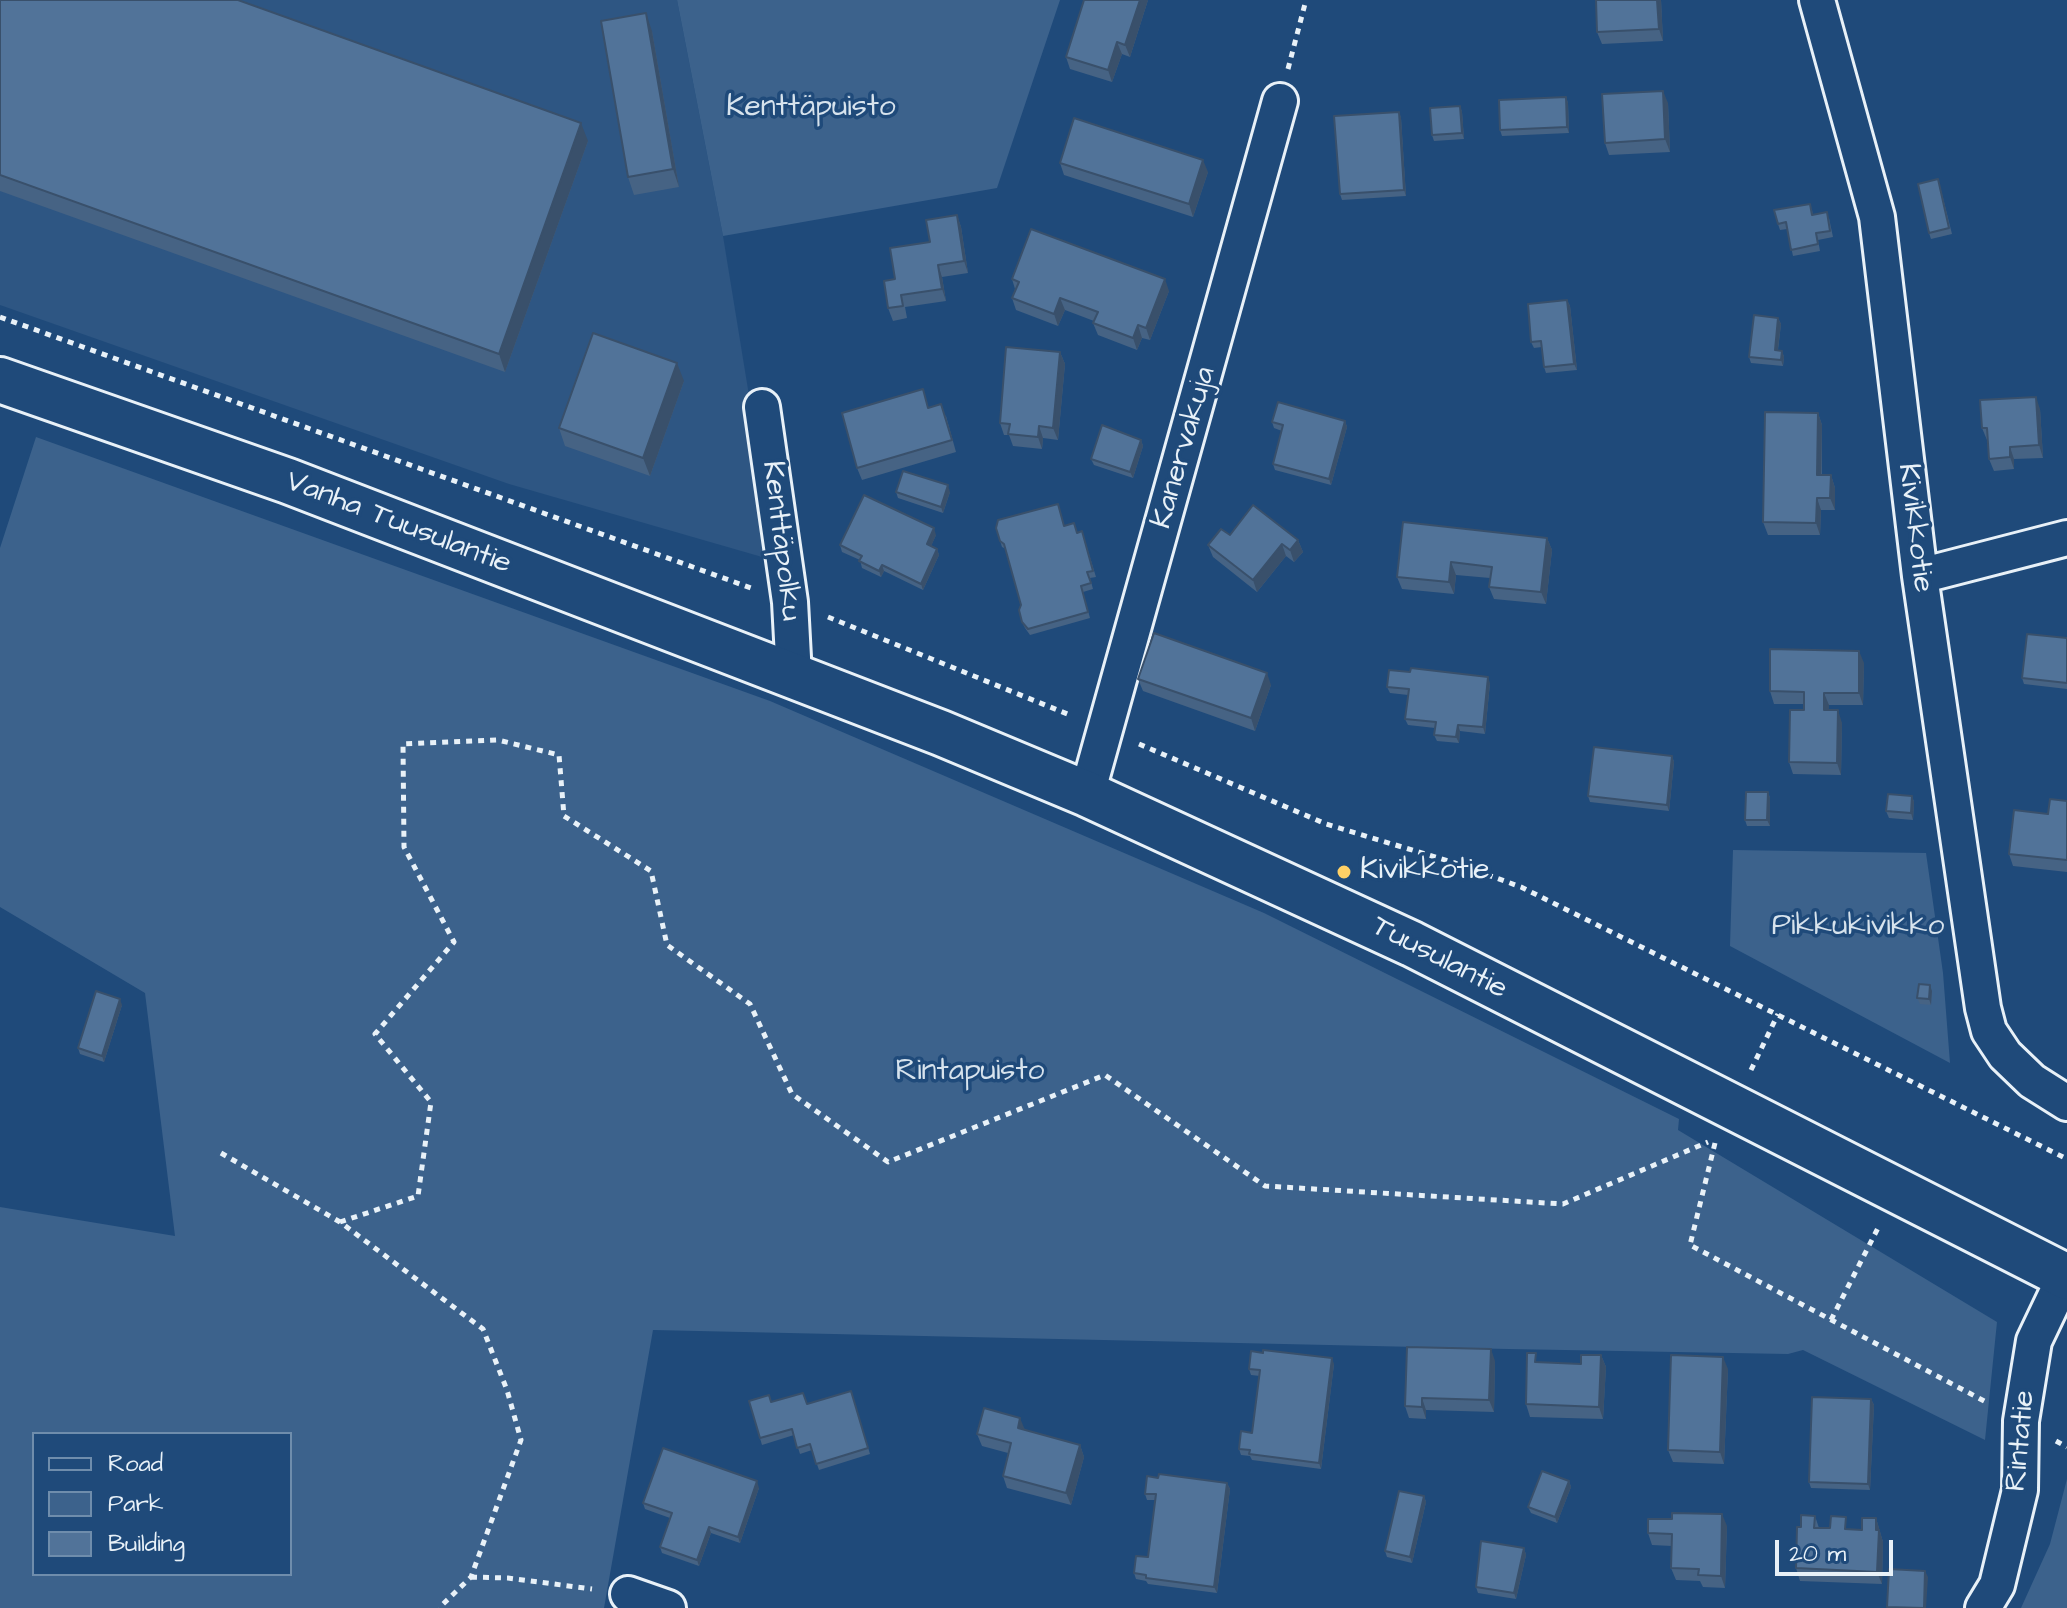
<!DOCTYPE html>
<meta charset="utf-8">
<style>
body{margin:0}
#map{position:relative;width:2067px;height:1608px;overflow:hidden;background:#1f4a7a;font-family:"Architects Daughter",sans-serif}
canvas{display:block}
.legend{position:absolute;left:32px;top:1432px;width:260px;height:144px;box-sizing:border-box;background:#1f4a7a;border:2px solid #6f8dac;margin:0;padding:10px 14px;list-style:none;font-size:24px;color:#e8f1f8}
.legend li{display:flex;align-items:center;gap:16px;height:40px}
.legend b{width:40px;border:2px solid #6f8dac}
.scale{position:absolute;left:1775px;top:1540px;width:118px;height:36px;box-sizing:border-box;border:4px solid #e8f1f8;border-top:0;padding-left:10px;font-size:24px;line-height:28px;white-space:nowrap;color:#e8f1f8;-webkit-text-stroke:6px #1f4a7a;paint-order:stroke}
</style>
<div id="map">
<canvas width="2067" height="1608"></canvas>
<ul class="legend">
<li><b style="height:10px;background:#1f4a7a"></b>Road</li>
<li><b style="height:22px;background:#3c628c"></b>Park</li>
<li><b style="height:22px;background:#517399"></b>Building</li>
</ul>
<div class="scale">20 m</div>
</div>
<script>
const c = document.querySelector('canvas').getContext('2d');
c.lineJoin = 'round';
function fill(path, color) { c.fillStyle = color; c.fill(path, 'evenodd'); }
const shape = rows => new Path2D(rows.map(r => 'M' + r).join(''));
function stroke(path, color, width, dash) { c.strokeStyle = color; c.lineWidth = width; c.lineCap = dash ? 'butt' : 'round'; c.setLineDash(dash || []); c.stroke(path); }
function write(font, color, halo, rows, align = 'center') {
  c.font = font + ' "Architects Daughter",sans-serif'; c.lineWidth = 7; c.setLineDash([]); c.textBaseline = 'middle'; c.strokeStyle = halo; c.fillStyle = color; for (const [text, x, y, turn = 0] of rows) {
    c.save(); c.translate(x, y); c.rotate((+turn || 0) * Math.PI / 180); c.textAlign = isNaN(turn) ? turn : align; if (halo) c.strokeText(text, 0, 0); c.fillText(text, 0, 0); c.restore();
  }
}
const built = shape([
 [0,0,677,0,723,236,776,561,509,484,0,305]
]);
const green = shape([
 [677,0,1060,0,997,188,723,236],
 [36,437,770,701,1264,913,1679,1119,1678,1130,1997,1322,1985,1440,1803,1350,1788,1354,1508,1349,653,1330,604,1608,0,1608,0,1207,175,1236,145,993,0,907,0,548],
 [34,1434,290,1434,290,1574,34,1574],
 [1733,850,1926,853,1943,973,1950,1063,1730,946],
 [2067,1479,2067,1608,2021,1608,2050,1544]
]);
const path = shape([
 [1288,69,1306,0],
 [0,317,751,588],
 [828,617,1070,715],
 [1139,744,1326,824,1455,863,1521,887,2067,1159],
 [1751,1070,1778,1014],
 [1715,1143,1690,1245,1988,1403],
 [221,1153,340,1222,483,1329,507,1390,521,1440,471,1577,439,1608],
 [340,1222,418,1196,431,1102,375,1034,454,942,404,847,403,744,498,740,559,755,564,816,651,871,667,945,750,1004,792,1094,888,1162,1105,1075,1265,1186,1563,1204,1708,1142],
 [1831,1320,1878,1228],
 [2056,1441,2067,1447],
 [471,1577,508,1578,592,1589]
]);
const minor = shape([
 [1817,0,1877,217,1920,576,1983,1008,1989,1031,2005,1055,2032,1081,2067,1103],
 [762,407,790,602,794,676],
 [1920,576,2067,538],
 [1087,794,1280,101],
 [628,1594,668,1608],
 [1983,1608,1997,1585,2020,1490,2021,1421,2034,1341,2065,1276]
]);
const secondary = shape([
 [0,380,288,481,941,733,1087,794,1412,944,2067,1277]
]);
const wall = shape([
 [0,0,588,141,505,372,0,191],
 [1148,0,1130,57,1122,54,1112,82,1070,69,1066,57],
 [1661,0,1663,41,1602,44,1597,32],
 [652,31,679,187,634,195,628,177],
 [1566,97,1568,103,1569,133,1502,136,1500,130],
 [1668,103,1670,152,1609,155,1605,143],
 [1460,106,1462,112,1464,139,1434,141,1432,135],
 [1399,112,1401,118,1406,196,1342,200,1340,194],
 [1060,163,1208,172,1193,217,1064,175],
 [1940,186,1952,234,1931,239,1929,233],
 [1812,210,1813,215,1829,218,1833,237,1818,240,1820,251,1793,256,1787,229,1780,230,1778,224],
 [957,215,961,227,968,273,942,277,946,301,905,307,907,318,893,321,888,308,895,279],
 [1012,279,1169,291,1150,340,1142,338,1137,350,1098,335,1093,323,1094,321,1065,310,1058,326,1016,310,1012,298,1015,289],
 [1567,300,1570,306,1577,370,1546,373,1544,367,1542,347,1534,348,1531,342],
 [1778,318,1781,324,1778,350,1782,351,1784,357,1783,366,1751,363,1749,357],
 [1060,352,1065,364,1058,440,1043,438,1042,449,1013,446,1009,435,1004,435,1000,423],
 [684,381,650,476,565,446,559,428],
 [929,407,946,416,956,452,862,480,857,468],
 [2040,409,2043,458,2014,459,2014,469,1994,471,1989,459,1988,440,1987,440,1982,428],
 [1818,413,1822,425,1822,475,1831,475,1835,488,1835,510,1821,510,1820,535,1768,535,1763,522],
 [1345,421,1347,427,1331,485,1275,470,1273,464,1282,431,1274,428,1272,422],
 [1141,440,1143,446,1133,478,1094,465,1091,459],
 [896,492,950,492,943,513,898,498],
 [1065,526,1077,533,1082,531,1096,577,1090,578,1093,589,1083,592,1090,618,1030,635,1025,628,1022,622,1021,605,1006,549,1002,547,996,528],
 [936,535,931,546,937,549,939,555,923,590,884,571,881,577,862,568,860,560,842,552,840,545],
 [1230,535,1298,540,1303,552,1294,562,1286,556,1257,592,1213,557,1208,545],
 [1547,538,1552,550,1546,604,1494,599,1489,587,1490,578,1456,575,1454,594,1402,589,1397,577],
 [2067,638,2067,689,2024,684,2022,678],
 [1864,663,1863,705,1829,705,1828,710,1842,723,1841,775,1793,774,1789,762,1804,710,1804,704,1774,704,1770,691],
 [1138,679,1271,685,1255,731,1143,691],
 [1490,683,1485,734,1460,731,1459,743,1437,741,1434,735,1435,728,1408,725,1405,719,1408,695,1390,693,1387,687],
 [1672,756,1674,762,1669,811,1590,802,1588,796],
 [1768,792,1770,798,1770,826,1747,826,1745,820],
 [1912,796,1914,802,1913,820,1889,818,1886,811],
 [2067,801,2067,872,2013,866,2009,854,2048,814],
 [1932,991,1931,1005,1920,1004,1917,998],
 [122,1005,104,1062,80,1054,78,1048],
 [1601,1355,1606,1367,1603,1419,1530,1417,1526,1404,1539,1362,1581,1364],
 [1495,1361,1494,1412,1426,1410,1426,1419,1409,1418,1405,1406],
 [1334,1364,1321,1469,1252,1460,1250,1456,1241,1455,1239,1449,1252,1433,1260,1376,1251,1375,1249,1369],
 [1728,1369,1724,1464,1673,1462,1668,1450],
 [851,1391,870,1454,819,1470,812,1450,800,1454,794,1435,762,1445,749,1401,807,1404],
 [1871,1399,1874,1405,1870,1490,1811,1488,1809,1482],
 [1025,1430,1080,1445,1084,1457,1071,1505,1007,1488,1003,1476,1008,1453,982,1446,977,1434],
 [1569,1481,1571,1487,1557,1523,1531,1513,1528,1507],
 [1227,1483,1230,1489,1217,1593,1148,1584,1146,1581,1136,1579,1134,1573,1148,1557,1155,1500,1147,1500,1145,1494],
 [759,1488,740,1543,711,1533,699,1566,662,1553,660,1547,670,1518,645,1509,643,1503],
 [1424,1496,1426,1502,1412,1563,1387,1557,1385,1551],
 [1815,1516,1819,1528,1862,1530,1876,1518,1883,1542,1882,1584,1800,1581,1796,1568,1801,1527],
 [1727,1526,1725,1588,1703,1587,1700,1581,1676,1580,1671,1568,1672,1546,1652,1545,1648,1533],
 [1524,1548,1526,1555,1516,1599,1478,1593,1476,1587]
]);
const shadedWall = shape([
 [1140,0,1148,0,1130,57,1125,45],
 [1657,0,1661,0,1663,41,1659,29],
 [646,13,652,31,679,187,673,169],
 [1117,42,1122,54,1112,82,1108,70],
 [1663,91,1668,103,1670,152,1665,139],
 [1566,97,1568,103,1569,133,1567,127],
 [1460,106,1462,112,1464,139,1462,133],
 [1399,112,1401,118,1406,196,1404,190],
 [581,123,588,141,505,372,499,354],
 [1203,160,1208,172,1193,217,1189,204],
 [957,215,961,227,968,273,964,261],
 [938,265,942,277,946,301,942,289],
 [1165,279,1169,291,1150,340,1146,328],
 [1060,298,1065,310,1058,326,1054,314],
 [1567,300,1570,306,1577,370,1574,364],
 [1778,318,1781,324,1777,356,1775,350],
 [1138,325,1142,338,1137,350,1133,338],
 [1782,351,1784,357,1783,366,1781,360],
 [1060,352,1065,364,1058,440,1053,428],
 [677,363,684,381,650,476,643,458],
 [2036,397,2040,409,2043,458,2039,445],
 [1818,413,1822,425,1821,487,1817,475],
 [1345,421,1347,427,1331,485,1329,479],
 [1039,426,1043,438,1042,449,1038,437],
 [1141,440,1143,446,1133,478,1130,472],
 [2010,447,2014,459,2014,469,2010,457],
 [1831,475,1835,488,1835,510,1830,498],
 [948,485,950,492,943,513,941,507],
 [1817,498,1821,510,1820,535,1816,523],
 [934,528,936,535,929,551,927,544],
 [1547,538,1552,550,1546,604,1541,592],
 [1298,540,1303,552,1294,562,1290,550],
 [1282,544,1286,556,1257,592,1253,580],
 [937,549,939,555,923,590,921,584],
 [1451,562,1456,575,1454,594,1449,582],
 [882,565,884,571,881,577,879,571],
 [1859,651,1864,663,1863,705,1859,693],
 [1267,673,1271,685,1255,731,1251,718],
 [1488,677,1490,683,1485,734,1483,727],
 [1824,693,1829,705,1828,722,1824,710],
 [1838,710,1842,723,1841,775,1837,763],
 [1458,725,1460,731,1459,743,1456,737],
 [1672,756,1674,762,1669,811,1667,805],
 [1768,792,1770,798,1770,826,1767,820],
 [1912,796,1914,802,1913,820,1911,813],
 [1930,985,1932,991,1931,1005,1929,999],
 [120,999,122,1005,104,1062,102,1056],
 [1491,1349,1495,1361,1494,1412,1489,1400],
 [1601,1355,1606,1367,1603,1419,1599,1407],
 [1723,1357,1728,1369,1724,1464,1720,1452],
 [1332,1358,1334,1364,1321,1469,1319,1463],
 [1422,1398,1426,1410,1426,1419,1422,1407],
 [1871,1399,1874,1405,1870,1490,1868,1484],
 [1020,1418,1025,1430,1018,1428],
 [1080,1445,1084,1457,1071,1505,1066,1493],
 [757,1481,759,1488,740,1543,738,1537],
 [1569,1481,1571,1487,1557,1523,1555,1517],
 [1227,1483,1230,1489,1217,1593,1214,1587],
 [1424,1496,1426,1502,1412,1563,1410,1557],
 [1722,1514,1727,1526,1725,1588,1721,1576],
 [1876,1518,1883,1542,1882,1584,1877,1572],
 [709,1527,711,1533,699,1566,697,1560],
 [1524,1548,1526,1555,1516,1599,1514,1593],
 [1925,1571,1928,1577,1926,1608,1924,1608]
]);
const building = shape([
 [0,0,238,0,581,123,499,354,0,175,0,0],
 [1084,0,1140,0,1125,45,1117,42,1108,70,1066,57,1084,0],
 [1596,0,1657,0,1659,29,1597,32,1596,0],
 [646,13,673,169,628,177,601,21,646,13],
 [1663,91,1665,139,1605,143,1602,94,1663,91],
 [1566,97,1567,127,1500,130,1499,100,1566,97],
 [1460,106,1462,133,1432,135,1430,108,1460,106],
 [1399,112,1404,190,1340,194,1334,116,1399,112],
 [1074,118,1203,160,1189,204,1060,163,1074,118],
 [1938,179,1949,228,1929,233,1918,184,1938,179],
 [1810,204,1812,215,1827,212,1830,231,1816,233,1818,244,1791,250,1786,222,1778,224,1774,210,1810,204],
 [957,215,964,261,938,265,942,289,901,295,903,306,888,308,884,281,895,279,890,248,930,242,926,220,957,215],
 [1031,229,1165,279,1146,328,1138,325,1133,338,1093,323,1098,312,1060,298,1054,314,1012,298,1019,282,1012,279,1031,229],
 [1567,300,1574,364,1544,367,1541,341,1531,342,1528,304,1567,300],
 [1754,315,1778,318,1775,350,1782,351,1781,360,1749,357,1754,315],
 [593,333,677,363,643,458,559,428,593,333],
 [1006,347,1060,352,1053,428,1039,426,1038,437,1008,434,1010,424,1000,423,1006,347],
 [923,389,928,408,941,404,952,440,857,468,842,413,923,389],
 [2036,397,2039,445,2010,447,2010,457,1989,459,1987,428,1982,428,1980,400,2036,397],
 [1278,402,1345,421,1329,479,1273,464,1283,425,1272,422,1278,402],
 [1765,412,1818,413,1817,475,1831,475,1830,498,1817,498,1816,523,1763,522,1765,412],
 [1102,425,1141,440,1130,472,1091,459,1102,425],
 [903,471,948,485,941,507,896,492,903,471],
 [864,495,934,528,927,544,937,549,921,584,882,565,879,571,859,561,862,556,840,545,864,495],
 [1058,504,1064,526,1074,523,1077,533,1082,531,1093,571,1087,572,1091,583,1081,586,1088,612,1028,629,1022,622,1019,610,1021,605,1004,544,1000,541,996,528,998,520,1058,504],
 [1253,505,1298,540,1290,550,1282,544,1253,580,1208,545,1221,529,1230,535,1253,505],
 [1403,522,1547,538,1541,592,1489,587,1492,567,1451,562,1449,582,1397,577,1403,522],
 [1154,633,1267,673,1251,718,1138,679,1154,633],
 [2027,634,2067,638,2067,683,2022,678,2027,634],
 [1770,649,1859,651,1859,693,1824,693,1824,710,1838,710,1837,763,1789,762,1790,710,1804,710,1804,692,1770,691,1770,649],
 [1411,668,1488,677,1483,727,1458,725,1456,737,1434,735,1436,722,1405,719,1409,689,1387,687,1389,670,1410,672,1411,668],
 [1594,747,1672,756,1667,805,1588,796,1594,747],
 [1746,792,1768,792,1767,820,1745,820,1746,792],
 [1888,794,1912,796,1911,813,1886,811,1888,794],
 [2050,799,2067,801,2067,860,2009,854,2014,810,2048,814,2050,799],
 [1919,984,1930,985,1929,999,1917,998,1919,984],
 [96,991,120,999,102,1056,78,1048,96,991],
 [1407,1347,1491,1349,1489,1400,1422,1398,1422,1407,1405,1406,1407,1347],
 [1263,1350,1332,1358,1319,1463,1249,1454,1250,1450,1239,1449,1241,1431,1252,1433,1260,1370,1249,1369,1251,1351,1263,1353,1263,1350],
 [1527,1353,1536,1353,1535,1362,1581,1364,1581,1355,1601,1355,1599,1407,1526,1404,1527,1353],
 [1671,1355,1723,1357,1720,1452,1668,1450,1671,1355],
 [851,1391,868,1448,816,1464,810,1444,797,1448,792,1429,760,1438,749,1401,769,1395,771,1402,803,1393,807,1404,851,1391],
 [1812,1397,1871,1399,1868,1484,1809,1482,1812,1397],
 [984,1408,1020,1418,1018,1428,1080,1445,1066,1493,1003,1476,1011,1443,977,1434,984,1408],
 [663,1448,757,1481,738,1537,709,1527,697,1560,660,1547,672,1513,643,1503,663,1448],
 [1542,1471,1569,1481,1555,1517,1528,1507,1542,1471],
 [1159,1474,1227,1483,1214,1587,1146,1578,1146,1575,1134,1573,1136,1556,1148,1557,1156,1494,1145,1494,1147,1476,1158,1478,1159,1474],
 [1399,1491,1424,1496,1410,1557,1385,1551,1399,1491],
 [1672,1513,1722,1514,1721,1576,1698,1575,1699,1569,1671,1568,1672,1534,1648,1533,1648,1519,1672,1519,1672,1513],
 [1801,1515,1815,1516,1814,1528,1830,1528,1831,1516,1846,1517,1845,1529,1862,1530,1862,1518,1876,1518,1876,1530,1879,1530,1877,1572,1796,1568,1797,1527,1801,1527,1801,1515],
 [1481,1541,1524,1548,1514,1593,1476,1587,1481,1541],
 [1889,1569,1925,1571,1924,1608,1887,1607,1889,1569]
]);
const markers = [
 [1344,872,8,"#ffd166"]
];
const parkNames = [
 ["Kenttäpuisto",811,109],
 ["Pikkukivikko",1858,928],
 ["Rintapuisto",970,1073]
];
const streetNames = [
 ["Kanervakuja",1185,448,-74],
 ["Vanha Tuusulantie",398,524,21],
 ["Kivikkotie",1914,528,83],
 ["Kenttäpolku",780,541,83],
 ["Tuusulantie",1439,959,27],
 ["Rintatie",2022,1441,-85]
];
const poiNames = [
 ["Kivikkotie",1360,872]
];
fill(built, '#2e5683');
fill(green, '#3c628c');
stroke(minor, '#e8f1f8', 40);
stroke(secondary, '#e8f1f8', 50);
stroke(path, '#e8f1f8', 5, [6, 6]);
stroke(minor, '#1f4a7a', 34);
stroke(secondary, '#1f4a7a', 44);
fill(wall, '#466384');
fill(shadedWall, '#39506b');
fill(building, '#517399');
stroke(building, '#39506b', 2);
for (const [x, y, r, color] of markers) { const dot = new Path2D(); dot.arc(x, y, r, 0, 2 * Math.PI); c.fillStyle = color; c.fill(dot); stroke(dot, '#1f4a7a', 3); }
write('30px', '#d7e3ed', '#1f4a7a', parkNames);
write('30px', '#e8f1f8', '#1f4a7a', streetNames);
write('30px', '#e8f1f8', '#1f4a7a', poiNames, 'left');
</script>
